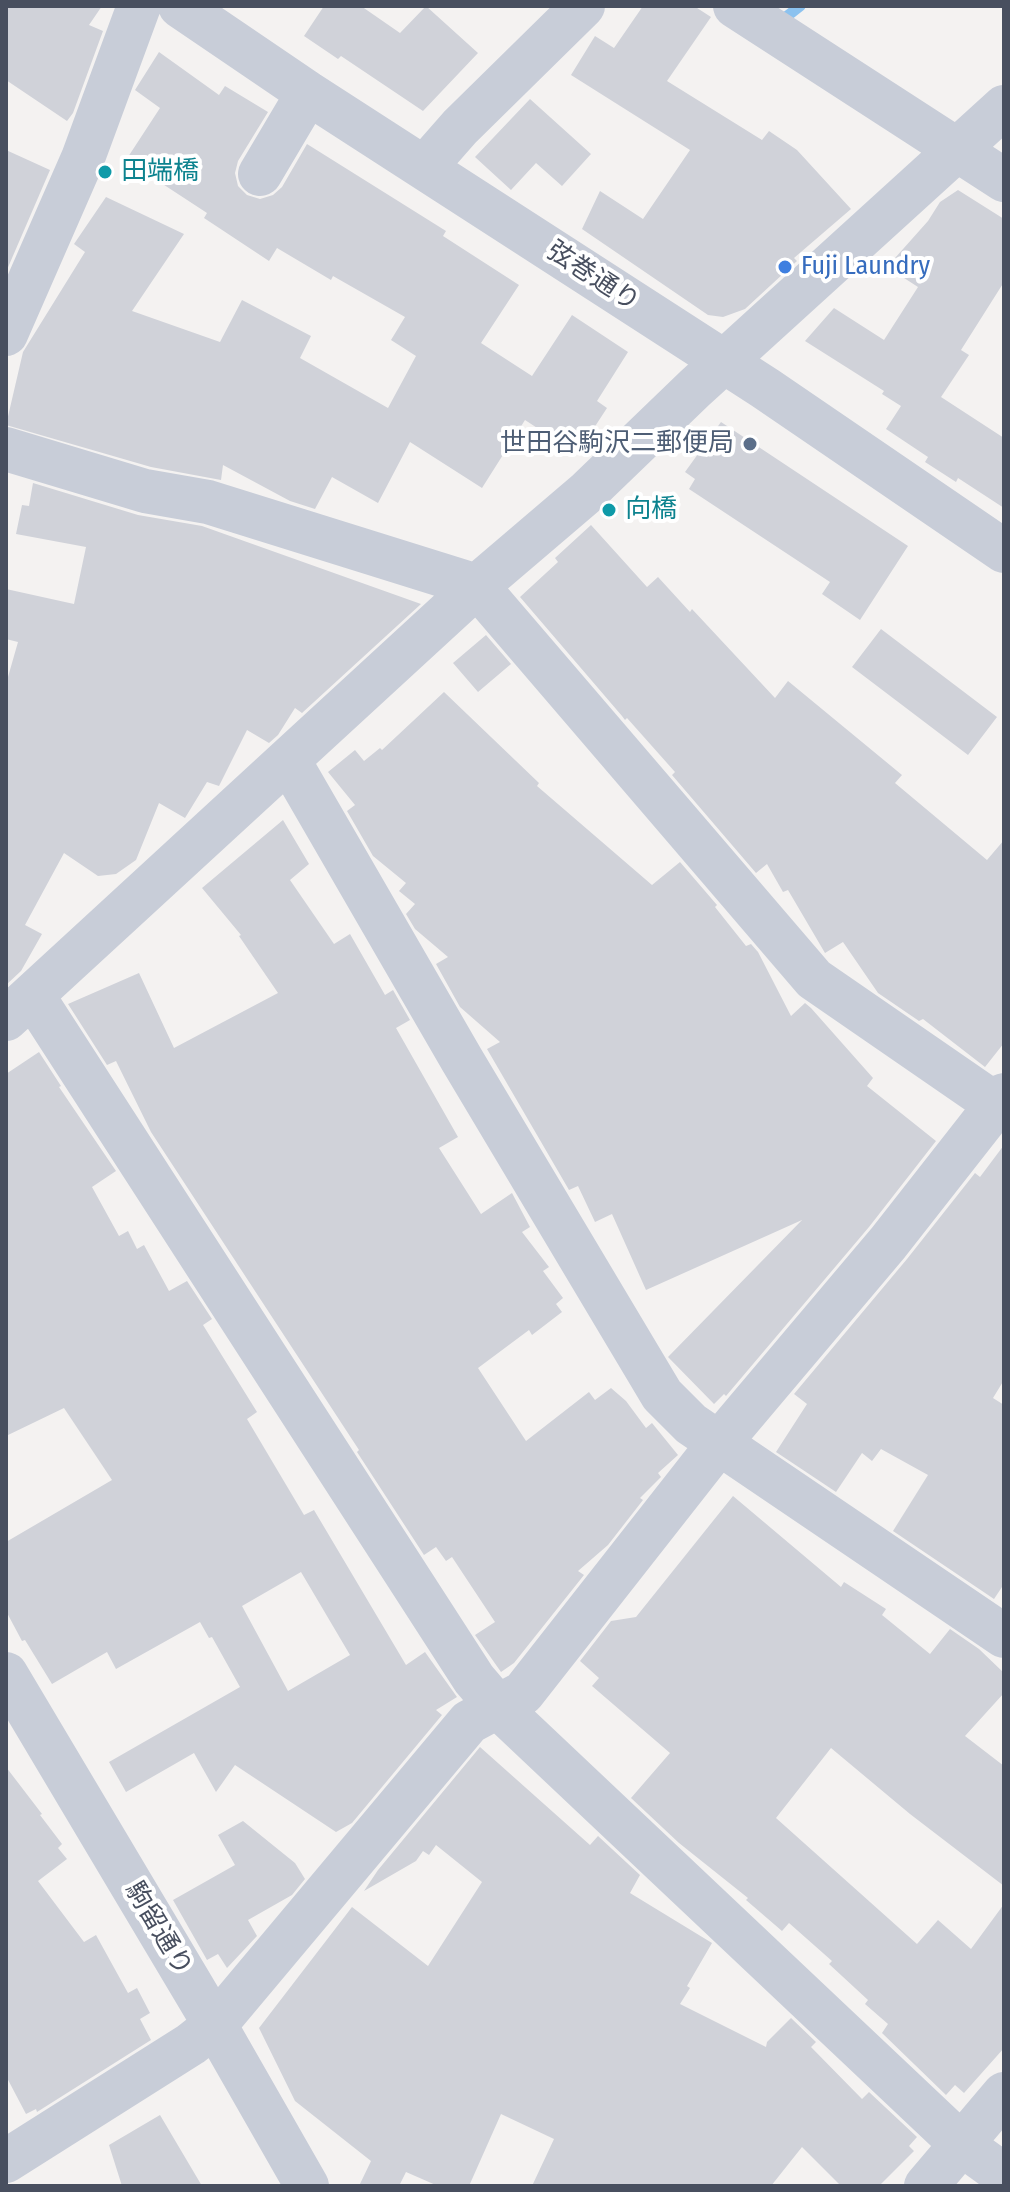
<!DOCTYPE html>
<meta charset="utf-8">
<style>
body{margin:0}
#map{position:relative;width:1010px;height:2192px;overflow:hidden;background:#f4f2f1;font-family:"Fira Sans Condensed",sans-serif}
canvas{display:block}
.frame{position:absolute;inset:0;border:8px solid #484f5f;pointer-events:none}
</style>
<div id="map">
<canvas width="1010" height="2192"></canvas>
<div class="frame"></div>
</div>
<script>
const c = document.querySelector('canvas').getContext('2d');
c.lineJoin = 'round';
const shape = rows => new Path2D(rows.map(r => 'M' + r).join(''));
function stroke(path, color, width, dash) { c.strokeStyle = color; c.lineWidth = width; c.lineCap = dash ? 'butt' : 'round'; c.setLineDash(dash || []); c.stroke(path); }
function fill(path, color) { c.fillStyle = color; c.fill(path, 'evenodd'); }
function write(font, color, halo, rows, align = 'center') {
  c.font = font + ' "Fira Sans Condensed","Noto Sans JP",sans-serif'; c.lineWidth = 8; c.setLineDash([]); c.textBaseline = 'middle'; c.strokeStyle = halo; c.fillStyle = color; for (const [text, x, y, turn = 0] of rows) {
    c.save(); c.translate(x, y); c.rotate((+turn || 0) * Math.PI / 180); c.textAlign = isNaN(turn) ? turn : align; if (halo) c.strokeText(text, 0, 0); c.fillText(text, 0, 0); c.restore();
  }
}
const stream = shape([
 [786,17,800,6]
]);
const building = shape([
 [6,6,102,6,89,25,103,31,73,113,67,121,6,80],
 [324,6,361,6,400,33,426,6,478,53,423,111,341,56,338,59,304,36],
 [643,6,694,6,711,17,667,81,762,140,769,131,797,150,851,209,794,258,797,261,745,309,723,317,708,315,582,229,600,191,643,219,690,150,571,75,595,36,614,48],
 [159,52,219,95,225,86,268,112,238,161,235,173,238,186,247,195,260,199,273,195,282,187,307,144,446,231,443,236,519,285,481,343,532,376,572,315,628,352,597,401,607,408,577,454,525,420,482,488,410,442,378,503,332,477,315,509,290,501,223,465,221,480,151,467,6,425,23,352,85,252,74,244,106,197,184,234,132,311,220,342,242,300,311,336,300,358,388,408,416,356,391,340,405,317,333,276,331,280,277,248,269,261,204,218,207,213,126,160,160,108,135,90],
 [530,99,591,154,562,186,536,163,511,190,475,157],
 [6,150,50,170,6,272],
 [958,190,1004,219,1004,282,961,350,969,355,941,397,1004,438,1004,508,958,478,956,482,925,462,928,457,886,429,901,406,882,394,884,391,805,341,834,308,884,340,918,287,887,267,928,221,940,202],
 [721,422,908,546,860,620,822,594,830,582,689,489,695,479,685,472],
 [33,483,138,515,202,526,421,604,302,713,295,708,278,735,269,743,247,730,219,786,207,782,185,818,159,803,136,860,116,874,98,876,64,853,25,925,42,934,21,971,6,985,6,684,18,642,6,639,6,589,74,604,86,547,16,534,22,505,29,506],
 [591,525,647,587,658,577,690,612,692,609,775,698,788,681,902,775,895,783,987,860,1004,840,1004,1043,985,1067,923,1019,919,1021,878,993,843,942,825,953,788,890,783,892,767,864,756,873,672,775,675,772,627,718,625,720,622,716,520,597,558,562,555,558],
 [881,629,997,717,968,755,852,667],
 [486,635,511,664,478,692,453,663],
 [444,692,539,783,537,786,652,885,680,862,717,905,715,907,746,946,751,944,758,952,791,1016,805,1003,811,1008,873,1078,867,1086,936,1141,869,1227,726,1396,724,1394,714,1404,668,1357,802,1220,646,1290,612,1214,595,1222,578,1186,569,1190,487,1049,500,1042,460,1007,436,964,448,957,415,929,406,914,415,904,399,891,406,883,373,856,347,811,355,805,328,772,355,750,364,761,380,748,382,750],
 [283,820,309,864,290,880,334,944,350,934,385,995,393,990,410,1020,396,1028,458,1137,439,1148,481,1214,512,1193,530,1227,522,1232,549,1267,543,1271,563,1298,556,1304,562,1312,532,1335,529,1330,478,1368,526,1441,589,1392,595,1400,611,1388,626,1401,646,1428,652,1423,678,1455,658,1473,661,1477,640,1498,643,1500,608,1545,578,1571,584,1575,514,1663,501,1672,475,1635,495,1622,452,1557,446,1561,436,1547,424,1555,357,1452,359,1450,151,1132,116,1061,107,1065,68,1004,139,973,174,1048,278,993,239,936,241,935,202,888],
 [39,1052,61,1086,59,1087,116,1171,92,1187,119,1236,128,1231,137,1249,144,1245,169,1291,187,1281,212,1319,203,1325,257,1412,247,1419,304,1515,314,1510,406,1665,425,1652,457,1697,436,1710,442,1715,352,1823,336,1832,235,1765,216,1792,194,1753,126,1792,109,1762,240,1687,212,1637,209,1638,200,1622,116,1669,107,1652,52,1684,25,1640,22,1641,6,1611,6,1542,112,1480,64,1408,6,1436,6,1074],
 [301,1572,350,1655,288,1691,242,1606],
 [1004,1145,1004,1380,993,1398,1004,1405,1004,1584,994,1599,893,1531,928,1475,881,1449,872,1461,862,1453,836,1492,776,1452,807,1404,794,1394,907,1259,975,1173,980,1177],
 [733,1496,841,1587,844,1582,886,1609,882,1615,930,1654,950,1629,979,1649,1004,1673,1004,1693,965,1736,1004,1766,1004,1886,910,1814,831,1748,776,1818,917,1944,938,1920,971,1949,1004,1904,1004,2048,964,2093,955,2085,946,2095,882,2033,888,2024,865,2004,868,2000,829,1964,832,1961,789,1923,782,1931,746,1900,748,1898,679,1843,631,1798,670,1753,592,1686,599,1678,580,1661,611,1621,636,1617],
 [480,1747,590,1845,598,1836,640,1875,630,1893,712,1943,687,1986,690,1988,680,2004,766,2047,767,2042,791,2018,816,2042,811,2047,862,2099,869,2092,917,2137,909,2146,914,2151,879,2186,841,2186,802,2147,771,2186,532,2186,554,2139,501,2114,469,2186,438,2186,406,2172,399,2186,359,2186,371,2161,295,2101,259,2028,352,1907,428,1966,482,1882,436,1845,429,1855,423,1851,416,1861,364,1891,378,1870],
 [6,1767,42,1814,40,1815,62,1844,58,1848,67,1859,38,1881,84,1942,96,1935,128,1993,137,1988,150,2013,140,2019,151,2040,37,2112,36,2109,26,2114,6,2076],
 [243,1821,295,1863,305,1879,292,1895,248,1920,257,1936,227,1968,218,1954,207,1960,173,1900,235,1865,218,1835],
 [160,2115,202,2186,122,2186,109,2145]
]);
const minor = shape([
 [180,6,308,93,765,388,1004,551],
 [735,6,1004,180],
 [424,168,460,127,583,6],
 [260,174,308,93],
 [6,334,83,158,139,6],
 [6,449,145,491,208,502,477,586,814,979,1004,1110],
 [289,761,462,1060,662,1395,691,1424,1004,1636],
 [33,996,474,1679,497,1706,961,2144,1004,2175],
 [6,1019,477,586,586,493,695,388,1004,107],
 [6,1674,215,2025,307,2186],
 [6,2161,191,2044,215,2025,469,1722,523,1693,720,1442,888,1243,1004,1095],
 [926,2186,1004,2094]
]);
const markers = [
 [105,172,8,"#0f9aa8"],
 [785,267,8,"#3f7fe0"],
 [750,444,8,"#5c6f8a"],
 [609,510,8,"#0f9aa8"]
];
const cultureNames = [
 ["田端橋",121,172],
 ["向橋",625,510]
];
const shopNames = [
 ["Fuji Laundry",801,267]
];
const streetNames = [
 ["弦巻通り",593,277,33],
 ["駒留通り",158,1929,59]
];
const serviceNames = [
 ["世田谷駒沢二郵便局",734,444]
];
stroke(stream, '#8cc2ef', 11);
fill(building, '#d0d2d9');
stroke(minor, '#c8cdd8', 44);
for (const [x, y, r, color] of markers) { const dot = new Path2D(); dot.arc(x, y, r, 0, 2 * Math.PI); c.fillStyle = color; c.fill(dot); stroke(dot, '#fff', 3); }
write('26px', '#0d838f', '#fff', cultureNames, 'left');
write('26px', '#366cbe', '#fff', shopNames, 'left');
write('26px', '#484f5f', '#fff', streetNames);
write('26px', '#4e5e75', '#fff', serviceNames, 'right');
</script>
